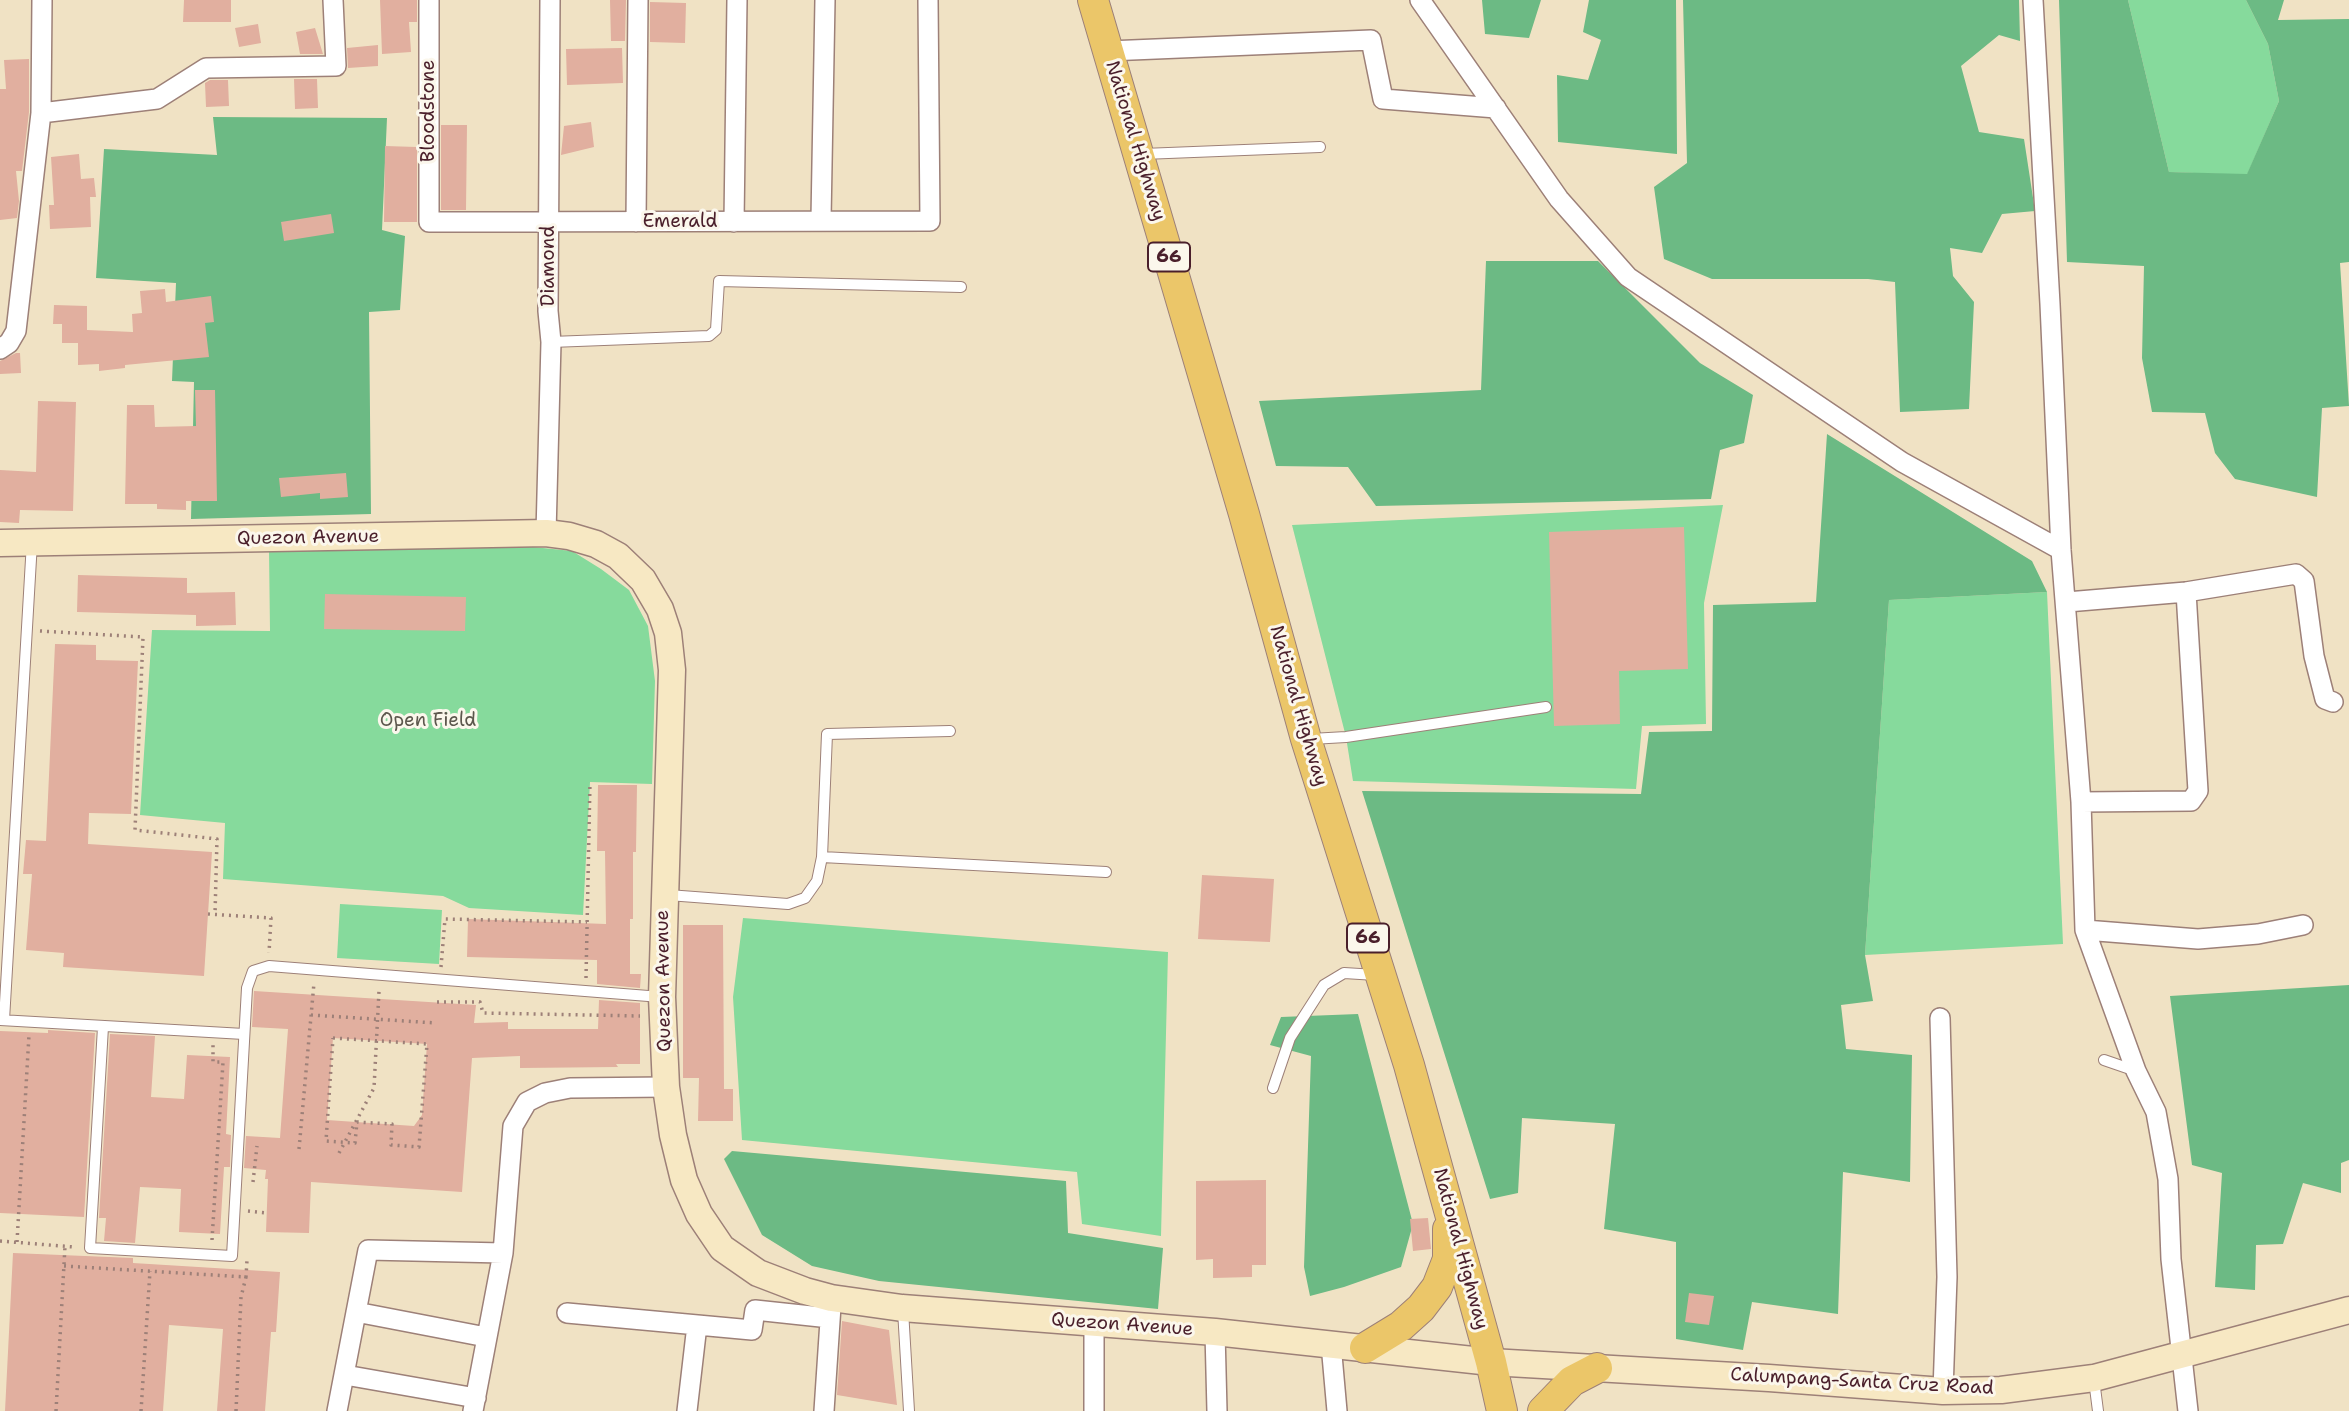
<!DOCTYPE html>
<style>
body{margin:0}
canvas{display:block;background:#f0e2c4}
</style>
<canvas width="2349" height="1411"></canvas>
<script>
const c = document.querySelector('canvas').getContext('2d');
c.lineJoin = 'round';
function fill(path, color) { c.fillStyle = color; c.fill(path, 'evenodd'); }
const shape = rows => new Path2D(rows.map(r => 'M' + r).join(''));
function stroke(path, color, width, dash) { c.strokeStyle = color; c.lineWidth = width; c.lineCap = dash ? 'butt' : 'round'; c.setLineDash(dash || []); c.stroke(path); }
function write(font, color, halo, rows, align = 'center') {
  c.font = font + ' "Shantell Sans",sans-serif'; c.lineWidth = 6; c.setLineDash([]); c.textBaseline = 'middle'; c.strokeStyle = halo; c.fillStyle = color; for (const [text, x, y, turn = 0] of rows) {
    c.save(); c.translate(x, y); c.rotate((+turn || 0) * Math.PI / 180); c.textAlign = isNaN(turn) ? turn : align; if (halo) c.strokeText(text, 0, 0); c.fillText(text, 0, 0); c.restore();
  }
}
const green = shape([
 [2128,0,2246,0,2268,44,2279,101,2247,175,2169,172],
 [1723,505,1704,603,1706,724,1642,726,1636,789,1353,781,1346,737,1292,525],
 [533,547,572,551,601,569,629,590,648,626,655,681,652,784,590,782,583,915,469,908,443,896,223,879,225,823,140,815,152,630,270,631,269,550],
 [2047,592,2063,944,1865,955,1889,600],
 [340,904,442,910,439,964,337,958],
 [743,918,1168,952,1161,1236,1082,1224,1077,1172,742,1140,733,997]
]);
const forest = shape([
 [1482,0,1541,0,1529,38,1485,34],
 [1589,0,1676,0,1677,154,1558,142,1557,75,1588,80,1601,40,1583,32],
 [1683,0,2019,0,2020,41,1999,35,1961,66,1979,132,2024,139,2035,211,2002,214,1982,253,1950,248,1953,276,1974,302,1969,409,1900,412,1895,282,1868,279,1712,279,1664,259,1654,187,1687,163],
 [2059,0,2128,0,2169,172,2247,174,2279,101,2268,44,2246,0,2284,0,2278,20,2349,19,2349,262,2340,263,2349,406,2322,408,2317,497,2235,479,2215,453,2205,413,2152,412,2142,358,2144,266,2067,262],
 [213,117,387,118,382,230,405,236,400,310,369,312,371,514,191,519,194,382,172,381,176,283,96,278,104,149,217,155],
 [1486,261,1598,261,1700,363,1753,395,1744,443,1720,450,1711,499,1376,506,1348,467,1276,466,1259,401,1481,390],
 [1827,434,2032,561,2047,592,1889,600,1865,955,1873,1001,1841,1005,1846,1049,1912,1055,1910,1182,1843,1172,1838,1314,1752,1302,1743,1350,1676,1339,1676,1242,1604,1229,1615,1124,1522,1118,1518,1193,1490,1199,1362,791,1641,794,1649,732,1712,731,1713,605,1816,602],
 [2349,985,2349,1160,2341,1163,2341,1193,2303,1183,2283,1244,2256,1245,2255,1290,2215,1287,2222,1173,2192,1165,2170,996],
 [1358,1014,1413,1224,1401,1267,1344,1287,1310,1296,1304,1267,1311,1056,1270,1045,1281,1017],
 [732,1151,1066,1181,1068,1233,1163,1248,1158,1309,879,1281,812,1266,762,1235,724,1159]
]);
const building = shape([
 [184,0,231,0,231,22,183,22],
 [380,0,417,0,417,22,409,22,411,52,382,54],
 [610,0,626,0,625,41,611,41],
 [650,2,686,3,685,43,650,42],
 [258,24,261,43,239,47,235,28],
 [315,28,323,54,300,54,296,32],
 [378,45,378,66,348,68,347,48],
 [622,48,623,83,567,85,566,49],
 [29,59,29,112,22,171,16,171,19,201,17,218,0,220,0,89,6,89,4,60],
 [294,79,317,79,318,108,295,109],
 [210,80,228,80,229,106,206,107,205,83],
 [591,122,594,147,561,155,564,126],
 [441,125,467,125,466,210,441,210],
 [385,146,417,147,417,222,384,222],
 [79,154,81,179,94,178,96,197,90,197,91,227,50,229,49,205,54,205,51,157],
 [331,214,334,233,284,241,281,222],
 [165,289,166,302,211,296,214,322,205,323,209,357,125,365,125,368,99,371,99,364,78,365,78,343,62,343,62,324,53,324,54,305,87,306,87,330,133,332,132,314,142,313,140,291],
 [16,353,20,353,21,373,0,374,0,361],
 [195,390,215,390,217,501,186,501,186,510,157,509,157,504,125,504,127,405,154,405,155,427,196,426],
 [38,401,76,402,73,511,20,510,19,523,0,522,0,470,36,472],
 [346,473,348,497,320,499,320,493,281,497,279,478],
 [1684,527,1688,669,1619,671,1620,724,1554,726,1549,532],
 [78,575,187,578,187,593,235,592,236,625,196,626,196,615,77,612],
 [325,594,466,597,465,631,324,629],
 [55,644,96,645,96,660,138,661,131,814,89,813,88,844,212,852,204,976,63,967,64,953,26,950,32,874,23,874,26,840,46,841],
 [598,785,637,785,636,852,633,852,633,919,630,919,630,974,641,974,640,988,597,984,597,960,467,957,468,919,606,924,605,851,597,851],
 [1202,875,1274,879,1270,942,1198,939],
 [683,925,723,925,724,1089,733,1089,733,1121,698,1121,699,1078,683,1078],
 [254,991,476,1005,474,1023,508,1022,508,1029,598,1029,599,1000,640,1003,640,1064,616,1064,618,1067,520,1068,520,1056,472,1058,462,1192,311,1182,309,1233,266,1232,268,1179,265,1179,266,1170,244,1168,246,1136,280,1138,288,1029,252,1027],
 [333,1038,427,1044,422,1115,414,1126,327,1120],
 [48,1030,95,1033,84,1217,0,1213,0,1031,48,1033],
 [110,1034,155,1036,151,1097,184,1099,187,1055,230,1057,226,1134,231,1135,230,1167,224,1167,220,1234,179,1232,181,1189,140,1187,135,1243,104,1241,106,1218,99,1218],
 [1266,1180,1266,1265,1252,1265,1252,1277,1213,1278,1213,1259,1196,1260,1196,1181],
 [1428,1218,1431,1249,1413,1251,1410,1219],
 [13,1253,133,1258,133,1263,280,1272,276,1332,271,1332,265,1411,217,1411,223,1329,169,1325,163,1411,5,1411],
 [1689,1293,1714,1296,1709,1325,1685,1322],
 [842,1321,889,1330,897,1405,837,1395]
]);
const path = shape([
 [40,631,143,637,135,830,217,839,215,915],
 [208,914,271,918,269,953],
 [441,967,445,919,587,922],
 [586,978,590,782],
 [437,1002,480,1002,483,1013,640,1016],
 [311,1015,436,1023],
 [333,1038,427,1044,419,1147,391,1145,392,1124,357,1122,355,1143,326,1141,333,1038],
 [299,1149,314,983],
 [339,1153,374,1088,379,991],
 [253,1182,257,1146],
 [248,1211,267,1213],
 [212,1240,223,1062,213,1062,213,1045],
 [0,1241,74,1247],
 [17,1242,29,1035],
 [64,1266,246,1277,247,1260],
 [56,1411,65,1246],
 [141,1411,150,1271],
 [236,1411,241,1297,246,1277]
]);
const service = shape([
 [1143,154,1320,147],
 [551,342,709,336,716,330,719,281,961,287],
 [1311,739,1346,737,1546,707],
 [822,857,827,734,950,731],
 [668,895,788,904,805,898,817,881,822,857,1106,872],
 [0,1020,244,1034],
 [4,1020,32,542],
 [103,1027,90,1248,232,1256,247,988,253,971,269,966,661,997],
 [2104,1060,2136,1071],
 [1273,1088,1290,1038,1324,985,1344,973,1376,975],
 [903,1310,909,1411],
 [2094,1380,2098,1411]
]);
const minor = shape([
 [429,0,429,222,930,221,928,0],
 [1420,0,1559,199,1628,277,1902,462,2061,550],
 [2033,0,2050,304,2061,550,2081,802,2085,930,2136,1071,2156,1112,2168,1179,2171,1259,2188,1411],
 [1108,51,1371,40,1383,99,1496,108],
 [41,113,157,99,206,68,336,66,333,0],
 [821,219,825,0],
 [636,222,638,0],
 [734,222,737,0],
 [0,349,9,343,16,331,41,113,42,0],
 [546,533,551,342,548,311,550,0],
 [2067,602,2186,592,2296,574,2304,581,2314,656,2325,699,2333,702],
 [2081,802,2191,801,2198,791,2186,592],
 [2085,930,2198,939,2258,934,2303,925],
 [1940,1018,1947,1277,1943,1391],
 [356,1312,486,1337],
 [567,1313,752,1330,755,1310,830,1318],
 [1094,1323,1094,1411],
 [1215,1332,1217,1411],
 [1331,1344,1337,1411],
 [345,1375,476,1398],
 [337,1411,368,1250,503,1253],
 [473,1411,503,1253,513,1126,527,1102,545,1093,570,1088,666,1087],
 [687,1411,697,1325],
 [824,1411,831,1306]
]);
const secondary = shape([
 [0,543,546,533,569,536,596,544,618,556,643,580,660,609,668,633,672,670,662,997,666,1087,673,1135,684,1180,699,1214,722,1248,758,1273,805,1291,831,1298,902,1308,1215,1332,1491,1362,1769,1378,1943,1391,2001,1390,2094,1378,2349,1310]
]);
const primary = shape([
 [1093,0,1244,514,1306,739,1409,1065,1491,1362,1502,1411],
 [1365,1348,1401,1326,1421,1308,1437,1287,1448,1259,1448,1229],
 [1543,1411,1572,1381,1597,1368]
]);
const shields = [
 [1169,257,42],
 [1368,938,42]
];
const shieldNames = [
 ["66",1169,257],
 ["66",1368,938]
];
const streetNames = [
 ["Bloodstone",429,111,-90],
 ["National Highway",1135,141,73],
 ["Emerald",680,222],
 ["Diamond",549,266,-90],
 ["Quezon Avenue",308,538,-1],
 ["National Highway",1298,706,74],
 ["Quezon Avenue",664,981,-91],
 ["National Highway",1460,1249,75],
 ["Quezon Avenue",1122,1325,4],
 ["Calumpang-Santa Cruz Road",1862,1382,3]
];
const parkNames = [
 ["Open Field",428,721]
];
fill(green, '#86da9c');
fill(forest, '#6cba84');
fill(building, '#e1af9f');
stroke(service, '#9d8078', 12);
stroke(minor, '#9d8078', 22);
stroke(secondary, '#9d8078', 29);
stroke(primary, '#9d8078', 32);
stroke(path, '#9d8078', 3.5, [2, 5]);
stroke(service, '#fff', 10);
stroke(minor, '#fff', 19);
stroke(secondary, '#f7e8c3', 26);
stroke(primary, '#ebc669', 30);
for (const [x, y, w] of shields) { const box = new Path2D(); box.roundRect(x - w / 2, y - 14.5, w, 29, 5); c.fillStyle = '#fbf7ec'; c.fill(box); stroke(box, '#4a1f2b', 2); }
write('bold 18px', '#4a1f2b', null, shieldNames);
write('19px', '#4a1f2b', '#fbf7ec', streetNames);
write('19px', '#5c574d', '#fbf7ec', parkNames);
</script>
